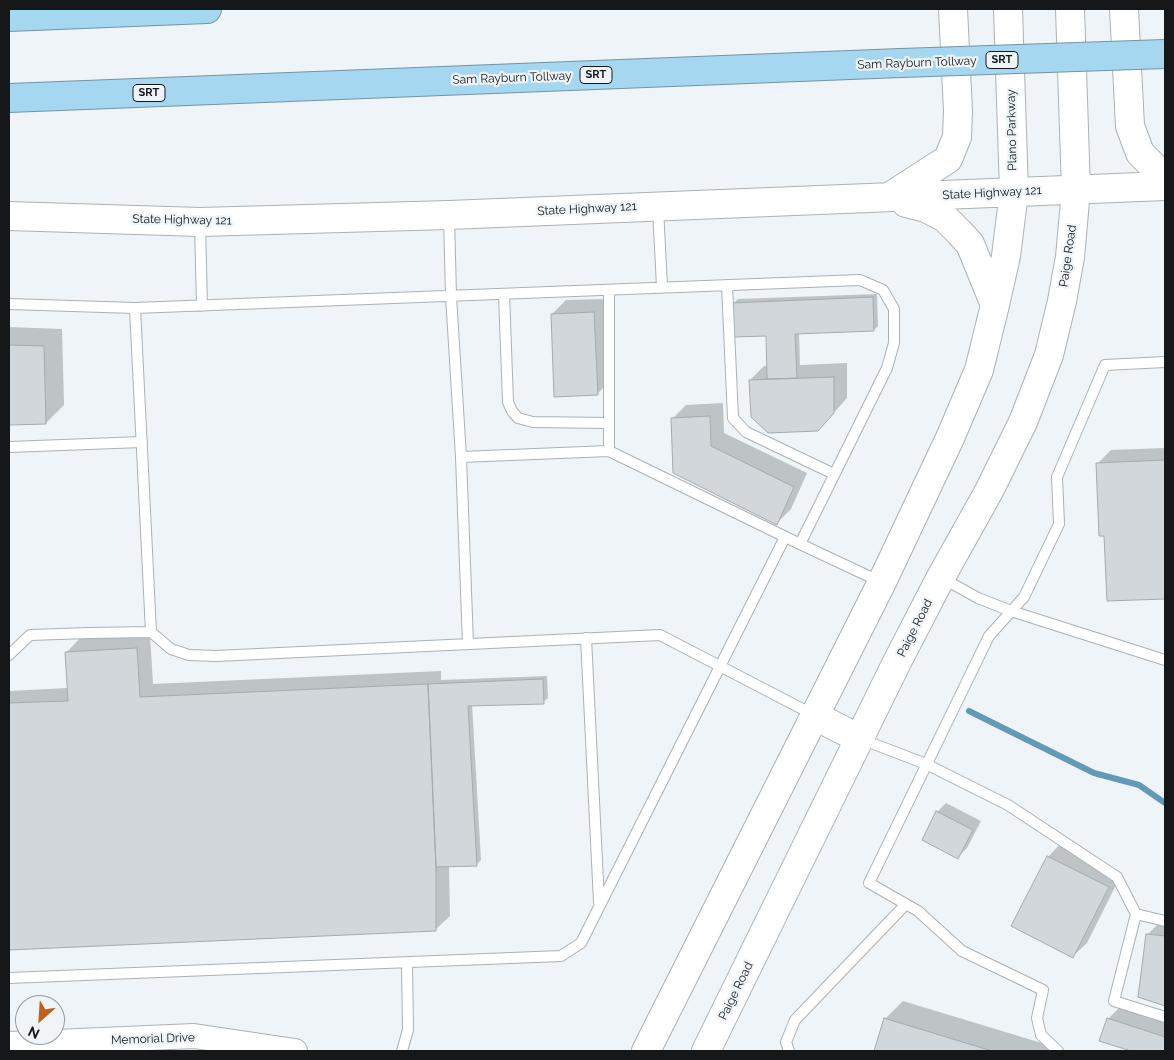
<!DOCTYPE html>
<style>
body{margin:0}
#map{position:relative;width:1174px;height:1060px;overflow:hidden;background:#eef4f7;font-family:Raleway,sans-serif}
canvas{display:block}
.frame{position:absolute;inset:0;border:10px solid #151718;pointer-events:none}
.north{position:absolute;left:15px;top:995px;width:50px;height:50px;box-sizing:border-box;background:#eef4f7;border:1px solid #979c9e;border-radius:50%;rotate:206deg;font-size:14px;font-weight:700;line-height:20px;text-align:center;color:#151718}
.north::after{content:'';display:block;margin:auto;width:18px;height:22px;background:#bf6118;clip-path:polygon(50% 0,100% 100%,50% 72%,0 100%)}
</style>
<div id="map">
<canvas width="1174" height="1060"></canvas>
<div class="frame"></div>
<div class="north">N</div>
</div>
<script>
const c = document.querySelector('canvas').getContext('2d');
c.lineJoin = 'round';
function fill(path, color) { c.fillStyle = color; c.fill(path, 'evenodd'); }
const shape = rows => new Path2D(rows.map(r => 'M' + r).join(''));
function stroke(path, color, width, dash) { c.strokeStyle = color; c.lineWidth = width; c.lineCap = dash ? 'butt' : 'round'; c.setLineDash(dash || []); c.stroke(path); }
function write(font, color, halo, rows, align = 'center') {
  c.font = font + ' Raleway,sans-serif'; c.lineWidth = 4.5; c.setLineDash([]); c.textBaseline = 'middle'; c.strokeStyle = halo; c.fillStyle = color; for (const [text, x, y, turn = 0] of rows) {
    c.save(); c.translate(x, y); c.rotate((+turn || 0) * Math.PI / 180); c.textAlign = isNaN(turn) ? turn : align; if (halo) c.strokeText(text, 0, 0); c.fillText(text, 0, 0); c.restore();
  }
}
const shadow = shape([
 [877,294,878,326,874,330,799,333,800,365,847,363,847,398,831,416,750,380,764,366,768,366,767,335,734,303,738,299],
 [607,299,611,380,597,394,552,314,566,300],
 [9,327,62,329,64,405,46,423,9,424],
 [723,403,724,433,807,473,791,509,777,523,672,419,686,405],
 [1165,448,1165,597,1108,600,1105,534,1097,464,1111,450],
 [150,635,153,684,441,671,441,680,547,676,548,698,543,702,472,704,481,860,476,865,449,866,450,916,436,929,9,948,9,691,68,688,67,652,80,638],
 [946,803,981,821,967,848,958,857,937,812],
 [1061,843,1122,873,1087,943,1073,956,1048,857],
 [1165,917,1165,1004,1139,996,1148,934],
 [903,1001,1068,1051,875,1051,885,1019],
 [1122,1005,1165,1019,1165,1051,1135,1051,1101,1040,1108,1019]
]);
const stream = shape([
 [969,711,1094,773,1139,785,1165,803]
]);
const building = shape([
 [873,297,874,331,795,334,797,378,767,379,766,336,734,337,732,303,873,297],
 [594,312,598,395,554,397,551,314,594,312],
 [9,345,44,346,46,424,9,425,9,345],
 [834,377,834,413,818,431,768,433,751,417,749,380,834,377],
 [710,416,711,446,794,487,777,525,673,473,671,418,710,416],
 [1165,460,1165,599,1107,601,1104,536,1099,536,1096,463,1165,460],
 [137,648,140,697,428,684,436,867,436,931,9,950,9,703,68,701,65,652,137,648],
 [543,679,544,704,468,706,477,866,436,867,428,684,543,679],
 [936,811,973,830,958,859,922,840,936,811],
 [1047,856,1109,887,1073,958,1011,926,1047,856],
 [1146,934,1165,936,1165,1006,1138,997,1146,934],
 [884,1018,992,1051,874,1051,884,1018],
 [1107,1018,1165,1037,1165,1051,1131,1051,1099,1041,1107,1018]
]);
const service = shape([
 [658,208,662,287],
 [449,216,451,296,461,457,468,644],
 [200,224,202,306],
 [727,285,733,418,746,432,834,474],
 [504,294,508,402,512,411,518,418,533,422,609,423],
 [9,304,135,308,860,280,883,290,894,309,894,343,887,368,800,544],
 [135,308,151,632],
 [9,447,142,442],
 [609,451,609,290],
 [461,457,609,451,800,544,881,582],
 [942,578,978,598,1011,611,1165,660],
 [586,638,599,902],
 [9,655,30,635,89,633,151,632,171,649,189,655,216,656,660,635,814,715],
 [861,739,926,764,1008,805,1117,877,1136,914,1114,1001,1165,1017],
 [1136,914,1165,921],
 [9,978,561,956,581,943,785,537],
 [402,1051,408,1030,407,963],
 [789,1051,786,1042,795,1020,906,904],
 [1058,1051,1041,1035,1037,1018,1043,990,962,951,918,911,869,883,989,636,1024,597,1059,524,1057,477,1105,365,1165,362]
]);
const tertiary = shape([
 [9,1044,194,1036,295,1051]
]);
const secondary = shape([
 [1124,9,1130,126,1140,153,1165,178],
 [889,197,948,159,957,137,958,111,953,9],
 [906,203,926,208,945,218,959,232,970,244,995,305],
 [9,216,200,222,449,215,1165,186],
 [815,716,860,739],
 [646,1051,882,582,950,438,979,370,995,305,1006,256,1014,192,1008,9],
 [706,1051,897,662,941,577,989,491,1023,422,1049,355,1062,301,1070,257,1076,190,1070,9]
]);
const motorway = shape([
 [9,17,207,9],
 [9,98,901,63]
]);
const motorwayBridge = shape([
 [901,63,1165,54]
]);
const shields = [
 [1002,60,32],
 [596,75,32],
 [149,93,32]
];
const shieldNames = [
 ["SRT",1002,60],
 ["SRT",596,75],
 ["SRT",149,93]
];
const streetNames = [
 ["Sam Rayburn Tollway",917,63,-2],
 ["Sam Rayburn Tollway",512,78,-2],
 ["Plano Parkway",1012,130,-91],
 ["State Highway 121",992,193,-3],
 ["State Highway 121",587,209,-3],
 ["State Highway 121",182,220,1],
 ["Paige Road",1068,256,-82],
 ["Paige Road",915,628,-63],
 ["Paige Road",736,991,-64],
 ["Memorial Drive",153,1039,-2]
];
fill(shadow, '#0003');
stroke(stream, '#609ab7', 6);
fill(building, '#d1d7da');
stroke(building, '#a4aaad', 1);
stroke(service, '#acb1b4', 12);
stroke(tertiary, '#acb1b4', 26);
stroke(secondary, '#acb1b4', 30);
stroke(motorway, '#7394a5', 30);
stroke(service, '#fff', 10);
stroke(tertiary, '#fff', 24);
stroke(secondary, '#fff', 28);
stroke(motorway, '#a5d7f1', 28);
stroke(motorwayBridge, '#7394a5', 30, []);
stroke(motorwayBridge, '#a5d7f1', 28);
for (const [x, y, w] of shields) { const box = new Path2D(); box.roundRect(x - w / 2, y - 8.5, w, 17, 4); c.fillStyle = '#eef4f7'; c.fill(box); stroke(box, '#151718', 1); }
write('bold 11px', '#151718', null, shieldNames);
write('12px', '#151718', '#eef4f7', streetNames);
</script>
